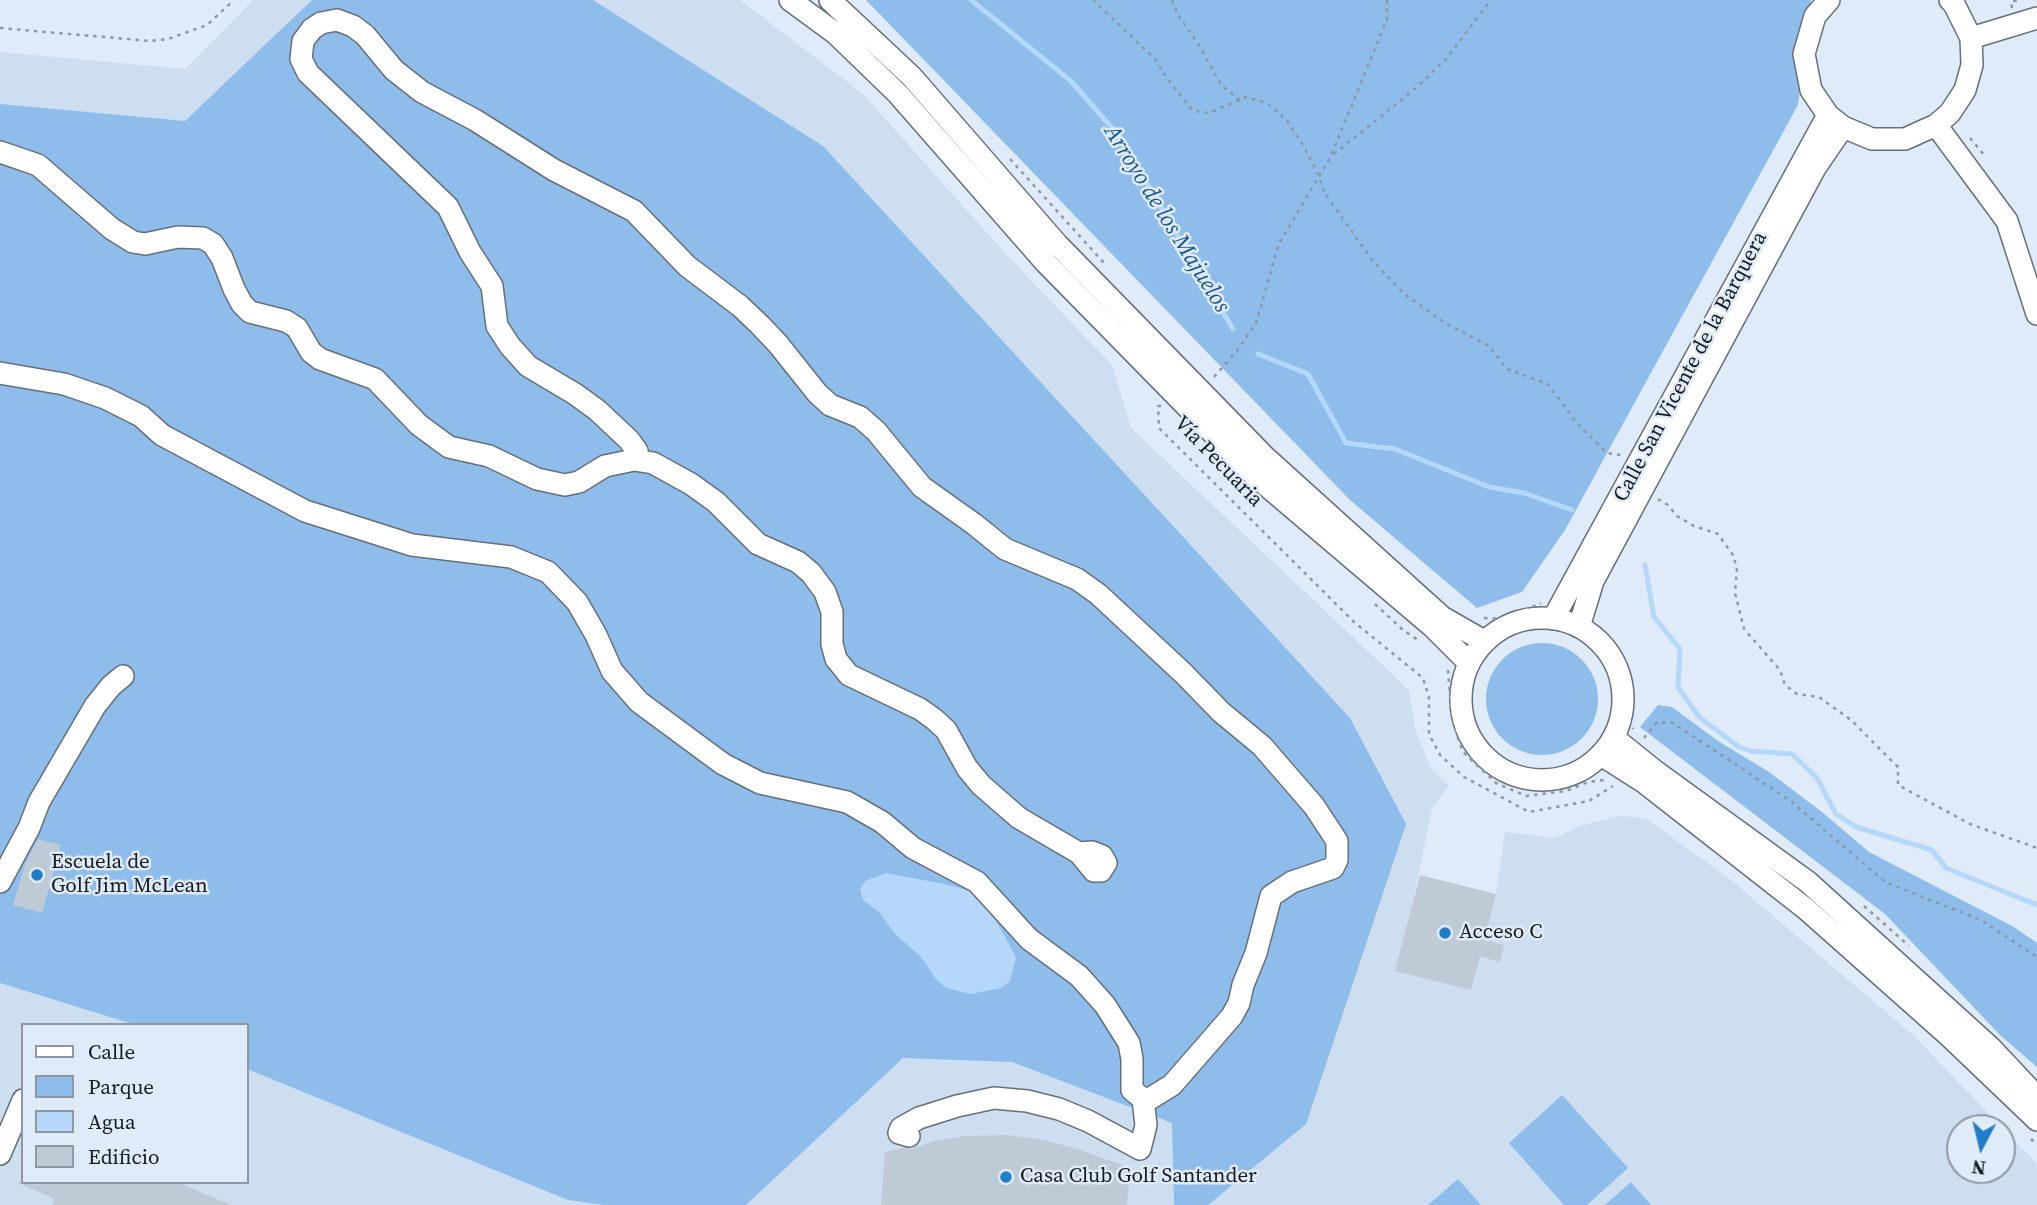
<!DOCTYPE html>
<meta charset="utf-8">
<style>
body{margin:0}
#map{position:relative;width:2037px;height:1205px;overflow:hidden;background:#dfebf8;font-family:"Source Serif 4",serif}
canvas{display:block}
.legend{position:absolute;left:21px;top:1023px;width:228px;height:161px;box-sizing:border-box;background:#dfebf8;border:2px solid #8f98a2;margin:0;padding:9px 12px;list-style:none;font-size:21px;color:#171b20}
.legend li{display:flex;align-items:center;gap:14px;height:35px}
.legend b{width:35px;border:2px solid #8f98a2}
.north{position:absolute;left:1946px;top:1114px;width:70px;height:70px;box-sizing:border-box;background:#dfebf8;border:2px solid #8f98a2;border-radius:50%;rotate:187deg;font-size:19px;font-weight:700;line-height:28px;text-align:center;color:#171b20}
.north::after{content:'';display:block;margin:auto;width:24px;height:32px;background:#207dca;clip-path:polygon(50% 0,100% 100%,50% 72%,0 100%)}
</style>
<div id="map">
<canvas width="2037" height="1205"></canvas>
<ul class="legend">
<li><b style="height:9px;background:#fff"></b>Calle</li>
<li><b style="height:19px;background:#8fbdeb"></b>Parque</li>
<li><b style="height:19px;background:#b4d7fa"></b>Agua</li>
<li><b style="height:19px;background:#becad6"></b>Edificio</li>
</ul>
<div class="north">N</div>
</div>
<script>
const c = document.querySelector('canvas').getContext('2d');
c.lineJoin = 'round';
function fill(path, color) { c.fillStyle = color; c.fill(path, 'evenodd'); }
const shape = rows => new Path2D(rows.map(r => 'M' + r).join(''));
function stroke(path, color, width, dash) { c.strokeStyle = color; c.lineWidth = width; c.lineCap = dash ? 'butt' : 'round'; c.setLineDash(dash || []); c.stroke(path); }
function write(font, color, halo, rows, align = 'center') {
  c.font = font + ' "Source Serif 4",serif'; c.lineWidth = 5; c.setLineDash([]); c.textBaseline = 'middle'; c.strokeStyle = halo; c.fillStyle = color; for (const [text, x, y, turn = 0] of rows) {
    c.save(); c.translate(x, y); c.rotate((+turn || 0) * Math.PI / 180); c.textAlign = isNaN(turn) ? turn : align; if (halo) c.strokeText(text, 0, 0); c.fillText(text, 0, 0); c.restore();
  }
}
const built = shape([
 [253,0,740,0,863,94,1005,253,1112,365,1131,428,1409,690,1415,729,1430,767,1449,786,1432,808,1412,907,1496,894,1505,832,1554,838,1583,825,1620,816,1645,818,1731,880,1914,1036,2037,1164,2037,1205,0,1205,0,52,186,69],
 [23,1025,247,1025,247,1182,23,1182],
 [1960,1128,2002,1128,2002,1170,1960,1170]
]);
const green = shape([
 [312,0,593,0,823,146,1350,718,1406,824,1306,1124,1208,1205,1174,1205,1172,1123,1012,1062,903,1058,746,1205,604,1205,568,1200,247,1069,247,1025,136,1025,0,983,0,104,185,121],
 [866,0,1811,0,1798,105,1607,453,1565,530,1522,592,1477,608,1350,500],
 '1486 699a56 56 0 1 1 112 0a56 56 0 1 1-112 0Z',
 [1658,705,1672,707,1718,741,1769,772,1822,812,1869,852,2014,927,2037,943,2037,1067,2000,1035,1885,914,1640,727],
 [1562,1095,1628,1168,1587,1205,1564,1205,1509,1143],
 [1458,1179,1481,1205,1428,1205],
 [1631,1182,1651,1205,1605,1205]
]);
const water = shape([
 [886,873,954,886,971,892,990,910,1016,957,1010,981,1001,988,971,994,946,988,936,979,921,957,895,934,879,912,863,900,860,889,865,881]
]);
const stream = shape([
 [971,0,1071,81,1119,136,1233,329],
 [1258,354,1308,374,1346,443,1395,449,1489,487,1524,493,1572,510],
 [1645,565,1654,617,1680,649,1678,687,1699,717,1739,747,1751,751,1792,754,1817,778,1836,814,1856,827,1932,850,1946,868,2037,905]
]);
const building = shape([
 [38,839,61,845,42,913,13,905,25,864],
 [1420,875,1496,894,1484,940,1504,945,1500,962,1480,956,1471,990,1395,971],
 [1007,1135,1044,1140,1080,1150,1130,1168,1127,1205,881,1205,885,1152,903,1148,911,1149,935,1141,966,1136],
 [16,1182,177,1182,231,1205,52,1205,55,1199]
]);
const path = shape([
 [1093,0,1155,59,1169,81,1193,111,1209,113,1246,97,1267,103,1287,121,1303,145,1319,176,1324,192,1372,260,1403,293,1445,323,1489,346,1507,369,1548,384,1575,421,1607,453,1621,455],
 [1172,0,1180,18,1199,45,1221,85,1240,100],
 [2012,8,2011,2,2018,0],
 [0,28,150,41,168,39,207,25,234,0],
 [1970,138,1984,155,1982,157],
 [1334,154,1416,88,1446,59,1491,0],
 [1010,159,1104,263],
 [1214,377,1236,352,1256,323,1279,244,1331,156,1387,19,1387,0],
 [1161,406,1158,406,1159,428,1354,622,1423,678,1429,697,1429,734,1440,755,1464,777,1529,812,1589,801,1613,786],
 [1658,499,1668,505,1677,516,1694,526,1718,534,1733,555,1737,568,1735,593,1744,629,1780,670,1785,685,1797,694,1819,697,1851,720,1898,767,1898,785,1970,824,2037,848],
 [1375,604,1403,630,1418,640],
 [1484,618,1504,619,1541,603],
 [1597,627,1625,670,1630,693,1629,720,1633,729],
 [1448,670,1451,709,1457,736,1463,752,1496,783,1526,796,1566,791,1588,782,1604,780],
 [1644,738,1657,722,1673,723,1792,802,1885,882,1981,920,2037,957],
 [1864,906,1909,946],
 [2031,1139,2037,1144]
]);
const minor = shape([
 [790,0,835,33,898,94,1046,263,1254,475,1433,627,1469,663],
 [830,0,912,77,1057,244,1265,457,1442,617,1484,641],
 [1829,0,1815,16,1804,54,1811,90,1828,115,1843,127,1872,139,1905,139,1936,125,1950,113,1965,90,1972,65,1971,38,1954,4,1950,0],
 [1971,38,2037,18],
 [1936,125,2007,221,2037,314],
 [0,152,38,165,112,229,133,242,145,244,178,237,203,238,213,244,222,258,234,289,242,304,250,312,286,321,297,328,311,352,320,359,375,379,419,425,449,447,489,456,537,479,565,485,579,482,605,466,634,460,653,463,691,484,716,502,758,544,798,562,811,573,825,592,832,612,832,644,836,659,849,675,920,709,934,719,946,730,967,768,981,785,1019,818,1079,853,1094,871,1101,871,1106,863,1102,856,1092,852,1079,853],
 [0,373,64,384,105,398,141,416,162,435,305,511,412,545,511,557,548,572,577,602,596,635,612,671,639,702,723,764,760,783,847,802,882,822,913,848,977,882,1029,939,1079,976,1105,1005,1129,1043,1132,1059,1132,1090,1143,1099,1146,1125,1140,1149,1088,1121,1059,1109,1027,1101,994,1098,957,1106,919,1118,901,1128,899,1133,909,1136],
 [634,460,637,451,629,440,597,410,575,394,528,366,510,346,497,326,492,286,470,252,448,207,308,73,301,59,303,41,312,29,321,23,337,20,353,26,365,35,394,70,422,92,475,120,554,170,634,211,687,266,740,306,760,325,778,344,817,393,830,405,860,417,876,431,922,487,974,524,1005,549,1077,579,1098,594,1183,673,1221,712,1262,746,1314,806,1337,841,1337,860,1333,868,1292,882,1271,896,1256,953,1243,985,1239,1003,1232,1016,1172,1085,1151,1098,1143,1099],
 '1461 699a81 81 0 1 1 162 0a81 81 0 1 1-162 0Z',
 [1553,619,1828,115],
 [1579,627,1593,581,1815,168,1843,127],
 [1614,738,1655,771,1808,882,1991,1048,2037,1097],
 [1601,755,1645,783,1806,909,1949,1036,2037,1120],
 [0,882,29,828,39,802,95,706,111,686,123,676],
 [0,1154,23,1100]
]);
const markers = [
 [37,875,7,"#207dca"],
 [1445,933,7,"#207dca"],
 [1006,1177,7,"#207dca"]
];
const streetNames = [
 ["Calle San Vicente de la Barquera",1691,367,-62],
 ["Vía Pecuaria",1218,462,46]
];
const poiNames = [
 ["Escuela de",51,863],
 ["Golf Jim McLean",51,887],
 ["Acceso C",1459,933],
 ["Casa Club Golf Santander",1020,1177]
];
const waterNames = [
 ["Arroyo de los Majuelos",1166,219,58]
];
fill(built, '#ccdef0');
fill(green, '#8fbdeb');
fill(water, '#b4d7fa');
stroke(stream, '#b4d7fa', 5);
fill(building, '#becad6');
stroke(minor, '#646f7a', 24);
stroke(path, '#8f98a2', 2.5, [3.5, 5]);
stroke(minor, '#fff', 21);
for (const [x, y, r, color] of markers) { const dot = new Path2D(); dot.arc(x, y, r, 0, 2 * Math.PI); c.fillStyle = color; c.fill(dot); stroke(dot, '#dfebf8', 2.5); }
write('21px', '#171b20', '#dfebf8', streetNames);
write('21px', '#171b20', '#dfebf8', poiNames, 'left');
write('italic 23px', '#1a578c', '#dfebf8', waterNames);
</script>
